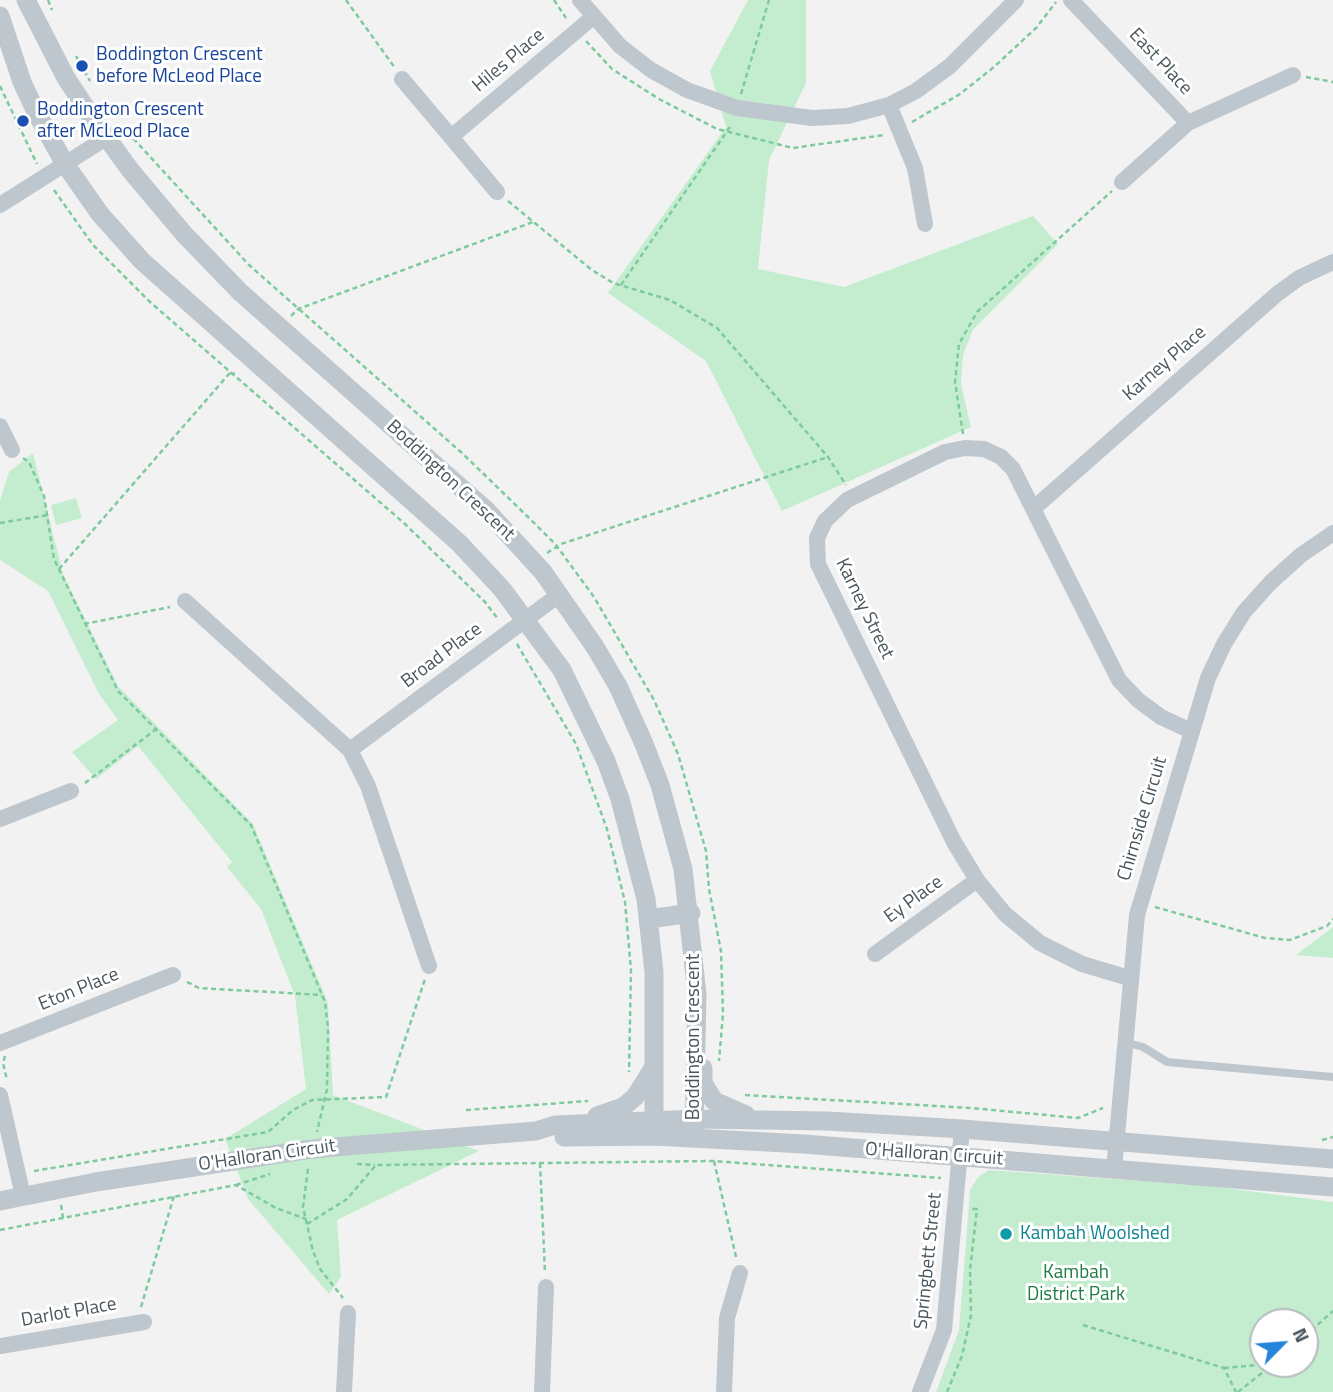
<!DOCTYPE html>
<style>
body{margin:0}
#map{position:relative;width:1333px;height:1392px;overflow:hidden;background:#f3f2f2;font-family:"Titillium Web",sans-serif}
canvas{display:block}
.north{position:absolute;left:1249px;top:1308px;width:70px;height:70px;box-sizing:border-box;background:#fff;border:2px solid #b7bbbf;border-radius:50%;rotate:65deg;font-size:19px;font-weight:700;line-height:28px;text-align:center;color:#4a565e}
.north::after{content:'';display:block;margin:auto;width:24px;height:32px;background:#2485db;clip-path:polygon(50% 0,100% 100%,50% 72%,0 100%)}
</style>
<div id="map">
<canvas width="1333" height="1392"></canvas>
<div class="north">N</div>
</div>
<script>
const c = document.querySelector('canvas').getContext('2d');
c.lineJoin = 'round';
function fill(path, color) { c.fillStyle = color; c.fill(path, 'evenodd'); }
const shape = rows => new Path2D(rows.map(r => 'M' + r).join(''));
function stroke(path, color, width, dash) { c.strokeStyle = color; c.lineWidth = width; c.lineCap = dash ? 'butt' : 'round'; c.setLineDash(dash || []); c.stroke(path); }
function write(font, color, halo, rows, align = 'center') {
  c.font = font + ' "Titillium Web",sans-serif'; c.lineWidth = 6; c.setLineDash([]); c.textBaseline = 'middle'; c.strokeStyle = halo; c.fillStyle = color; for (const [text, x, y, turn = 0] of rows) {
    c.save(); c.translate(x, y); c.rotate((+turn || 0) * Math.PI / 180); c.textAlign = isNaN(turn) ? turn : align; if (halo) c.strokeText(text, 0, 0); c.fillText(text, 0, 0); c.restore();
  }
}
const green = shape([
 [748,0,806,0,806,83,769,160,758,269,844,287,1033,216,1058,244,973,330,963,355,961,384,971,427,782,511,706,361,608,293,726,127,710,71],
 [33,453,63,574,118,686,253,824,328,1003,333,1095,479,1151,337,1220,341,1277,329,1294,248,1199,225,1139,306,1089,295,996,261,909,227,867,232,862,138,746,96,779,72,752,118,720,99,694,48,591,0,560,0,500,9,472],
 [76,498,82,518,56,525,51,505],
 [1333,927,1333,958,1296,955],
 [989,1170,1210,1186,1333,1202,1333,1392,936,1392,959,1330,970,1190,978,1177],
 [1263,1322,1305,1322,1305,1364,1263,1364]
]);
const path = shape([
 [48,0,52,10],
 [346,0,395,68],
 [554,0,566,18],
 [586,41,612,69,659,99,717,129,793,148,884,135],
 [76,56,90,81],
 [1306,77,1333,82],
 [0,86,37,164],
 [741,94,769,0],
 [912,122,960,94,994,67,1036,28,1056,2],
 [122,126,249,265,462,453,527,516,556,545,594,597,654,700,678,754,706,851,709,889,721,951,723,1014,719,1061],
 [66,135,79,128],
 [54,190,93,245,150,302,405,524,485,602,498,619],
 [508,201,592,270,613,283,670,300,717,328,828,457,846,485],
 [621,285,732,124],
 [291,316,298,309,533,222],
 [963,434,955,382,959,344,977,312,1112,191],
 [23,458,29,462,44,496,54,559,118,691,251,825,325,1002,328,1028,327,1089,317,1132],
 [0,523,48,515],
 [547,553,561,544,828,457],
 [59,569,229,374,235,373],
 [84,624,170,607],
 [517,644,576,744,607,829,625,902,631,970,629,1072],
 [85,783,155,730],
 [1155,907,1265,938,1290,940,1327,926,1333,919],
 [187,982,199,988,322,995],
 [5,1056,3,1063,7,1080],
 [745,1095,971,1108,1078,1118,1103,1108],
 [466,1110,588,1101],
 [1322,1140,1333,1137],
 [714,1161,736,1257],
 [540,1163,545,1272],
 [357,1164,375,1165],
 [308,1169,303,1207,313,1251,320,1269,343,1298],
 [34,1171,268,1132,293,1110,312,1100,386,1097,425,979],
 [236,1185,270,1174],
 [61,1205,63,1218],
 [307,1224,347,1199,376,1165,714,1161,941,1178],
 [0,1230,236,1185,276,1208,306,1219],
 [141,1307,174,1196],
 [1083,1325,1224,1368,1236,1392],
 [1305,1336,1333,1311],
 [1224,1368,1268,1364],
 [947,1392,962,1356,971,1315,970,1269,977,1209,970,1209],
 [1238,1392,1273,1364]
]);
const service = shape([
 [1124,1042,1143,1047,1167,1062,1333,1077]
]);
const minor = shape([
 [580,0,620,46,651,70,687,90,737,108,812,118,848,116,889,105,916,91,950,66,1016,0],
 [1071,0,1188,123],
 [402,79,451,137,593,17],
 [889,105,915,168,925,224],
 [451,137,497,192],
 [1122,182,1188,123,1293,75],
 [0,205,106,138],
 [0,426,12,450],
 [1033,509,1277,294,1299,278,1333,262],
 [185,601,350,750,560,594],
 [350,750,368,786,429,966],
 [0,819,71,791],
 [875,954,977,880],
 [1129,978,1082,964,1040,943,1005,914,977,880,954,842,818,564,817,538,825,521,847,500,945,452,965,448,984,449,1001,457,1013,469,1119,680,1138,700,1161,717,1191,731],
 [0,1043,173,975],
 [0,1095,23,1196],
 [1114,1169,1137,915,1208,678,1224,644,1244,612,1271,582,1301,555,1333,533],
 [0,1346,144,1322],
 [344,1392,348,1313],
 [542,1392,546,1287],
 [724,1392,727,1318,740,1273],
 [920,1392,944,1330,962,1129]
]);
const tertiary = shape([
 [26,0,66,78,93,119,131,171,184,234,240,292,485,509,543,572,595,647,618,686,644,744,660,785,683,869,697,994,694,1138],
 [0,16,22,82,36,112,65,164,100,214,142,261,459,543,502,589,562,670,606,761,620,799,646,899,654,972,654,1136],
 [649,919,691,913],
 [703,1068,703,1083,714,1101,746,1115],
 [597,1116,623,1107,635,1097,652,1070],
 [564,1137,654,1136,804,1144,1333,1187],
 [322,1148,536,1131,555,1125,695,1119,827,1121,962,1129,1333,1159],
 [0,1201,96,1182,305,1150]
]);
const tertiaryBridge = shape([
 [305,1150,322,1148]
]);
const markers = [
 [82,66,7,"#1a4fb4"],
 [23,121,7,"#1a4fb4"],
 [1006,1234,7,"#0f9aa8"]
];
const transitNames = [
 ["Boddington Crescent",96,55],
 ["before McLeod Place",96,77],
 ["Boddington Crescent",37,110],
 ["after McLeod Place",37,132]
];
const streetNames = [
 ["Hiles Place",509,61,-40],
 ["East Place",1160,62,47],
 ["Karney Place",1165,364,-41],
 ["Boddington Crescent",450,481,43],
 ["Karney Street",864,609,64],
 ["Broad Place",442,656,-37],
 ["Chirnside Circuit",1143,819,-73],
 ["Ey Place",914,900,-36],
 ["Eton Place",79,990,-22],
 ["Boddington Crescent",694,1037,-90],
 ["O'Halloran Circuit",934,1155,4],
 ["O'Halloran Circuit",267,1156,-8],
 ["Springbett Street",929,1261,-84],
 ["Darlot Place",69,1313,-10]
];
const cultureNames = [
 ["Kambah Woolshed",1020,1234]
];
const parkNames = [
 ["Kambah",1076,1273],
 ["District Park",1076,1295]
];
fill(green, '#c4edd0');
stroke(path, '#7dca9d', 2.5, [5, 3.5]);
stroke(service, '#bec7cd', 8);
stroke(minor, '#bec7cd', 16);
stroke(tertiary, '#bec7cd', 19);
stroke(tertiaryBridge, '#bec7cd', 19);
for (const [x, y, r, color] of markers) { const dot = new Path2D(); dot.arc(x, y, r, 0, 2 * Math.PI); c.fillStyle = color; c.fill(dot); stroke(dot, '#fff', 2.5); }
write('19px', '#164399', '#fff', transitNames, 'left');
write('19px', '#4a565e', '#fff', streetNames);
write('19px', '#0d838f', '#fff', cultureNames, 'left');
write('19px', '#1d7d44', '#fff', parkNames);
</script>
